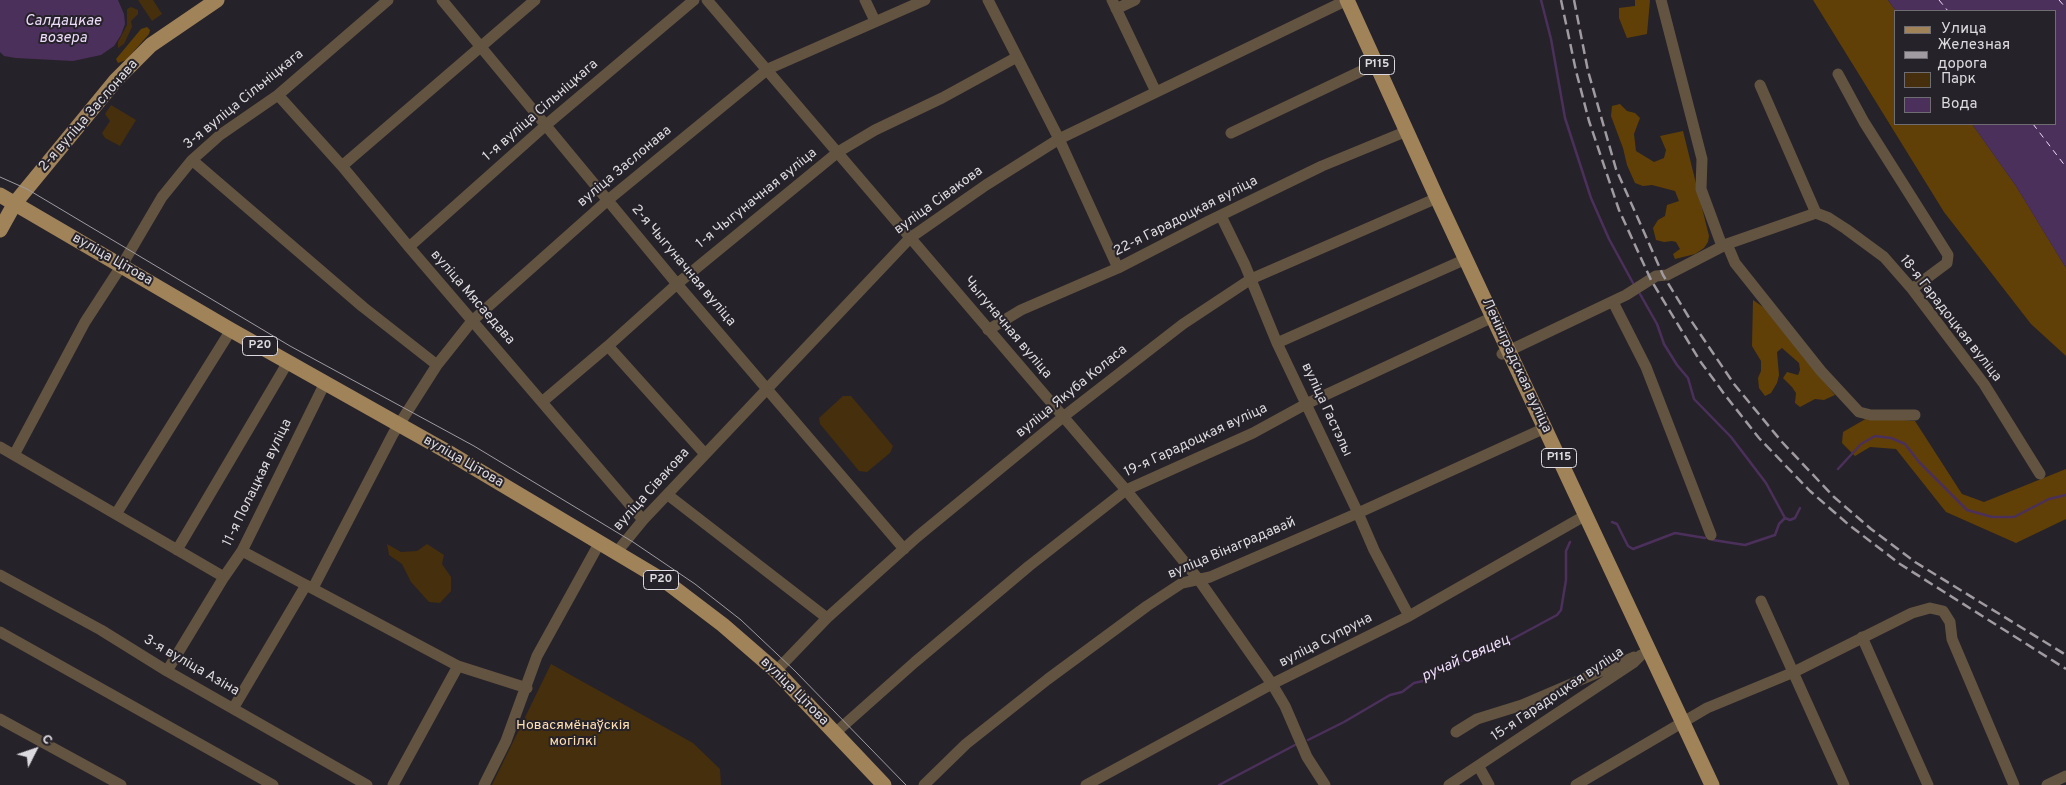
<!DOCTYPE html>
<meta charset="utf-8">
<style>
body{margin:0}
#map{position:relative;width:2066px;height:785px;overflow:hidden;background:#262229;font-family:Overpass,sans-serif}
canvas{display:block}
.legend{position:absolute;left:1894px;top:10px;width:162px;height:115px;box-sizing:border-box;background:#262229;border:1px solid #6f6c72;margin:0;padding:6px 9px;list-style:none;font-size:15px;color:#dddadf}
.legend li{display:flex;align-items:center;gap:10px;height:25px}
.legend b{width:25px;border:1px solid #6f6c72}
.north{position:absolute;left:10px;top:725px;width:50px;height:50px;-webkit-text-stroke:4px #262229;paint-order:stroke;rotate:49deg;font-size:14px;font-weight:700;line-height:20px;text-align:center;color:#dddadf}
.north::after{content:'';display:block;margin:auto;width:18px;height:22px;background:#dddadf;clip-path:polygon(50% 0,100% 100%,50% 72%,0 100%)}
</style>
<div id="map">
<canvas width="2066" height="785"></canvas>
<ul class="legend">
<li><b style="height:6px;background:#a18359"></b>Улица</li>
<li><b style="height:6px;background:#9f9ba1"></b>Железная дорога</li>
<li><b style="height:14px;background:#462f0c"></b>Парк</li>
<li><b style="height:14px;background:#4b305c"></b>Вода</li>
</ul>
<div class="north">С</div>
</div>
<script>
const c = document.querySelector('canvas').getContext('2d');
c.lineJoin = 'round';
function fill(path, color) { c.fillStyle = color; c.fill(path, 'evenodd'); }
const shape = rows => new Path2D(rows.map(r => 'M' + r).join(''));
function stroke(path, color, width, dash) { c.strokeStyle = color; c.lineWidth = width; c.lineCap = dash ? 'butt' : 'round'; c.setLineDash(dash || []); c.stroke(path); }
function write(font, color, halo, rows, align = 'center') {
  c.font = font + ' Overpass,sans-serif'; c.lineWidth = 4; c.setLineDash([]); c.textBaseline = 'middle'; c.strokeStyle = halo; c.fillStyle = color; for (const [text, x, y, turn = 0] of rows) {
    c.save(); c.translate(x, y); c.rotate((+turn || 0) * Math.PI / 180); c.textAlign = isNaN(turn) ? turn : align; if (halo) c.strokeText(text, 0, 0); c.fillText(text, 0, 0); c.restore();
  }
}
const green = shape([
 [138,0,153,0,162,14,152,21],
 [131,7,138,10,138,14,131,21,132,27,124,44,118,48,118,42,127,25,127,9],
 [111,105,136,120,120,146,105,138,102,133,110,121,105,114],
 [843,396,851,396,893,446,890,453,867,472,859,471,820,424,819,418],
 [387,544,401,552,417,551,427,544,444,555,442,564,451,577,451,591,440,603,429,602,411,582,402,564,389,555],
 [551,664,693,743,720,769,721,785,492,785]
]);
const forest = shape([
 [1635,0,1650,0,1647,34,1627,38,1619,18,1619,8,1635,6],
 [1813,0,1888,0,1890,3,1896,11,1895,124,1972,124,2016,186,2066,268,2066,356,2031,324,1944,212],
 [147,27,150,30,149,34,126,60,118,63,116,59,141,29],
 [1620,104,1627,111,1635,113,1640,118,1634,134,1636,151,1654,162,1664,158,1666,150,1660,136,1683,131,1709,236,1708,242,1704,248,1695,254,1675,259,1673,254,1680,249,1676,242,1672,241,1664,242,1656,240,1653,228,1658,220,1665,216,1667,205,1679,201,1675,191,1652,185,1643,186,1635,183,1627,165,1623,148,1611,116,1612,106],
 [1753,300,1766,309,1835,395,1824,400,1815,399,1800,407,1795,403,1796,393,1792,387,1783,378,1787,372,1798,375,1800,370,1799,363,1782,348,1777,352,1779,375,1777,383,1771,393,1765,396,1759,388,1758,378,1761,371,1761,361,1752,346],
 [1869,417,1915,421,1962,494,1984,502,2066,469,2066,519,2016,543,1946,512,1896,449,1870,447,1855,456,1842,443,1843,432]
]);
const water = shape([
 [0,0,118,0,124,14,125,24,121,35,114,46,101,55,73,61,16,58,4,56,0,52],
 [1888,0,2066,0,2066,268,2016,186,1972,124,2055,124,2055,11,1896,11]
]);
const stream = shape([
 [1541,0,1551,39,1565,118,1591,198,1609,239,1633,283],
 [1640,294,1657,324,1664,344,1677,365,1688,378,1694,399,1731,437,1766,483,1785,518],
 [1838,469,1861,444,1875,436,1891,438,1905,444,1919,462,1967,510,1992,517,2014,517,2049,499,2066,495],
 [1612,522,1617,524,1628,546,1633,549,1675,533,1705,538],
 [1713,540,1745,545,1775,535,1779,524,1785,518,1790,520,1795,518,1800,508],
 [1308,740,1344,722,1390,695,1402,692,1414,683,1423,681,1455,663,1492,650,1557,615,1561,610,1566,580,1566,551,1570,542],
 [1219,785,1295,745]
]);
const ferry = shape([
 [1939,0,1948,11],
 [2059,0,2066,8],
 [2033,124,2066,167]
]);
const minor = shape([
 [442,0,677,284,904,549],
 [707,0,1126,490,1199,580,1272,684,1285,706,1307,757,1325,785],
 [865,0,875,21],
 [988,0,1059,139,1118,268],
 [1112,0,1156,92],
 [1661,0,1702,159,1701,189,1722,246],
 [1116,9,1135,0],
 [1838,74,1864,122,1948,255,1947,263,1912,289],
 [1760,85,1816,213],
 [278,95,342,166,409,247,643,520],
 [1231,133,1376,64],
 [192,160,363,307,437,365],
 [342,166,535,0],
 [1221,216,1245,265,1277,343,1358,513,1374,550,1409,616],
 [1727,244,1735,263,1821,371,1859,412,1871,415,1915,415],
 [409,247,546,125,694,0],
 [1613,302,1646,367,1711,535],
 [988,330,1021,310,1118,268,1209,221,1322,166,1407,131],
 [1277,343,1466,259],
 [608,346,705,454],
 [1502,354,1626,295,1656,276,1667,275,1727,244,1816,213,1829,218,1846,229,1884,257,1912,289,1984,384,2040,474],
 [542,402,608,346,677,284,838,152,875,130,942,98,1017,57],
 [0,447,224,577],
 [14,455,85,322,122,265,162,197,192,160,220,135,278,95,388,0],
 [668,495,827,618],
 [116,514,231,330],
 [177,550,288,362],
 [242,551,458,666,527,688],
 [616,553,643,520,910,238,986,185,1059,139,1347,0],
 [0,575,101,630,167,671,367,785],
 [313,588,393,434,437,365,472,321,608,200,768,69,925,0],
 [1761,601,1844,785],
 [0,632,273,785],
 [1862,637,1928,785],
 [167,671,224,577,242,551,325,383],
 [776,671,827,618,917,537,1063,417,1183,324,1251,279,1437,198],
 [234,707,306,585],
 [0,719,121,785],
 [1456,732,1477,719,1522,705,1634,657],
 [834,734,915,662,1029,566,1126,490,1253,433,1306,404,1493,317],
 [1479,767,1489,785],
 [393,785,458,666],
 [484,785,506,741,537,656,600,542],
 [924,785,966,744,1048,679,1147,606,1182,583,1210,577,1358,513,1545,428],
 [1086,785,1272,684,1409,616,1586,515],
 [1449,785,1633,663,1641,655],
 [1576,785,1707,708,1794,672,1912,613,1930,608,1943,611,1950,622,1952,639,2014,785],
 [2047,785,2066,776]
]);
const major = shape([
 [1347,0,1437,198,1712,785],
 [0,195,231,330,446,451,669,584,723,625,776,671,884,785],
 [0,230,15,203,116,80,151,45,217,0]
]);
const tram = shape([
 [0,177,27,189,290,346,474,446,633,542,695,584,741,620,795,671,906,785]
]);
const rail = shape([
 [1561,0,1576,71,1589,121,1619,210,1651,280,1700,361,1725,395,1759,438,1810,491,1849,525,1900,564,2066,669],
 [1574,0,1588,71,1616,169,1663,275,1688,316,1734,384,1782,442,1834,497,1871,529,1915,562,2066,655]
]);
const shields = [
 [1377,65,35],
 [260,346,35],
 [1559,458,35],
 [661,580,35]
];
const shieldNames = [
 ["Р115",1377,65],
 ["Р20",260,346],
 ["Р115",1559,458],
 ["Р20",661,580]
];
const streetNames = [
 ["3-я вуліца Сільніцкага",244,100,-39],
 ["1-я вуліца Сільніцкага",541,111,-41],
 ["2-я вуліца Заслонава",89,116,-49],
 ["вуліца Заслонава",625,167,-40],
 ["1-я Чыгуначная вуліца",757,199,-39],
 ["вуліца Сівакова",939,201,-36],
 ["22-я Гарадоцкая вуліца",1186,217,-27],
 ["вуліца Цітова",112,260,30],
 ["2-я Чыгуначная вуліца",683,266,50],
 ["вуліца Мясаедава",472,298,49],
 ["18-я Гарадоцкая вуліца",1950,319,52],
 ["Чыгуначная вуліца",1007,328,50],
 ["Ленінградская вуліца",1516,366,65],
 ["вуліца Якуба Коласа",1072,392,-39],
 ["вуліца Гастэлы",1326,410,65],
 ["19-я Гарадоцкая вуліца",1196,441,-25],
 ["вуліца Цітова",463,462,30],
 ["11-я Полацкая вуліца",258,483,-64],
 ["вуліца Сівакова",652,490,-48],
 ["вуліца Вінаградавай",1232,549,-23],
 ["вуліца Супруна",1326,641,-27],
 ["3-я вуліца Азіна",191,666,30],
 ["вуліца Цітова",794,692,45],
 ["15-я Гарадоцкая вуліца",1558,695,-34]
];
const parkNames = [
 ["Новасямёнаўскія",573,726],
 ["могілкі",573,742]
];
const waterNames = [
 ["Салдацкае",63,22],
 ["возера",63,39],
 ["ручай Свяцец",1466,659,-24]
];
fill(green, '#462f0c');
fill(forest, '#604006');
fill(water, '#4b305c');
stroke(stream, '#4b305c', 2.5);
stroke(ferry, '#eddcfa', 1, [6, 5]);
stroke(minor, '#625440', 11);
stroke(major, '#a18359', 15);
stroke(tram, '#9f9ba1', 1);
stroke(rail, '#9f9ba1', 2.5, [10, 5]);
for (const [x, y, w] of shields) { const box = new Path2D(); box.roundRect(x - w / 2, y - 9.5, w, 19, 4); c.fillStyle = '#262229'; c.fill(box); stroke(box, '#dddadf', 1); }
write('bold 12px', '#dddadf', null, shieldNames);
write('14px', '#dddadf', '#262229', streetNames);
write('14px', '#fedfb3', '#262229', parkNames);
write('italic 15px', '#eddcfa', '#262229', waterNames);
</script>
